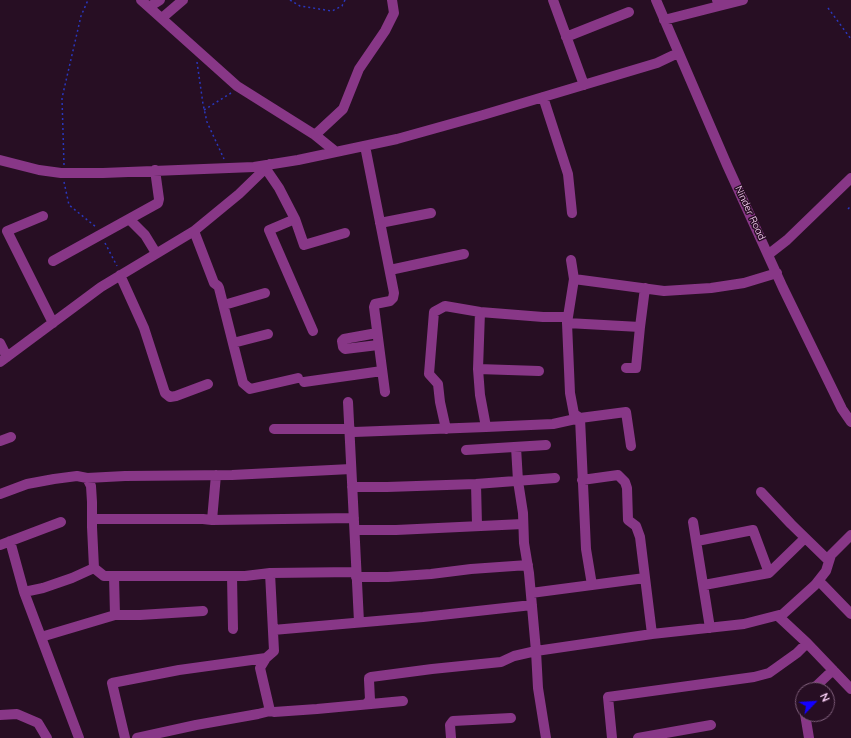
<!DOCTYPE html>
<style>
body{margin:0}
#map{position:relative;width:851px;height:738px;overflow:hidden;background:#270e23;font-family:Quicksand,sans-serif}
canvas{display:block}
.north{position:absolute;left:795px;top:682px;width:40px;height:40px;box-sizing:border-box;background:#270e23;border:1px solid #7d5d79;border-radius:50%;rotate:65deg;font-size:11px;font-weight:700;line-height:16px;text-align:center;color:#ffd4fb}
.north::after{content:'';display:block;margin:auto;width:14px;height:18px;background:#1300ff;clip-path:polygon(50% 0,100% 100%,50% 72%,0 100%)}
</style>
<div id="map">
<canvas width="851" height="738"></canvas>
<div class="north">N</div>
</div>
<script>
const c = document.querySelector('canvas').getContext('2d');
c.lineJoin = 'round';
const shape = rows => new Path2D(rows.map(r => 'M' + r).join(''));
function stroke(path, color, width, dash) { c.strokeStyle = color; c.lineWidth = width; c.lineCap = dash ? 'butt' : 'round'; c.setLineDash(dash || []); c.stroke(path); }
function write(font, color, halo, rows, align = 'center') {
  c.font = font + ' Quicksand,sans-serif'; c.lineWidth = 3; c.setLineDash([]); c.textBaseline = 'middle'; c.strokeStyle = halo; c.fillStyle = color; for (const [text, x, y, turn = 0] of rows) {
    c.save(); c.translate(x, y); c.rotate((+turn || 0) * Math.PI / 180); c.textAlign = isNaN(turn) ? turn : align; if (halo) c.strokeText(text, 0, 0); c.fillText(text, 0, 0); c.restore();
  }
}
const path = shape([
 [290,0,300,6,332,11,342,6,345,0],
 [828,8,851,39],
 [197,62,203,104,207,122,224,159],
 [204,110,231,93],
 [64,165,62,98,81,16,88,0],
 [64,182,69,205,96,227],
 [848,209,851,206],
 [105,243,117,266]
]);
const minor = shape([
 [141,0,237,86,315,135,336,152],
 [553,0,584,85],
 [656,0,727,165,783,288,842,409,851,422],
 [719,6,743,0],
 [149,7,160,0],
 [162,18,183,0],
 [664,20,719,6,717,0],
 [566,37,629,12],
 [543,97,568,174,572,213],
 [315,135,343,109,359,69,385,31,394,13,392,0],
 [365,146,394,293,393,298,390,301,375,304,374,307,385,392],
 [0,160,39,170,61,173,103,173,254,167,298,160,397,139,483,115,657,63,678,53],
 [266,169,279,188,295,219,304,245,345,233],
 [43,216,7,231,53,323],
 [129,219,145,235,156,253],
 [295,219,269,230,313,331],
 [380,223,431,213],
 [194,231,214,283,218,286,219,288,243,383,250,389,298,378],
 [769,254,787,240,851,178],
 [571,260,574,279,567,323,640,327,645,288],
 [53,261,158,203,159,199,155,170],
 [390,270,464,254],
 [120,275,144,328,165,393,170,397,176,396,208,384],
 [574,279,664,291,711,288,744,283,777,273],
 [224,305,265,293],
 [567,323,570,393,574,414,580,418,626,412,631,446],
 [377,333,344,339,342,341,343,347,345,349,378,345],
 [0,343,7,357],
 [233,343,268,334],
 [0,362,101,287,194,231,239,194,270,164],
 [626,368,636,368,640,327],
 [478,369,539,371],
 [304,382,382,371],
 [348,402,359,622],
 [486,427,553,424,580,418,586,549,592,585],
 [274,429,349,429,354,432,486,427,480,395,478,369,480,312],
 [446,429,440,402,438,384,429,374,434,312,445,306,480,312,543,317,568,317],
 [0,441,11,437],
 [516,447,518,481,523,513,524,543,529,573,536,651,538,688,546,738],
 [466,450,546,445],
 [87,478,91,486,92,502,92,527,94,568],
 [582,480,618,475,625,482,627,488,628,520,636,526,640,537,652,634],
 [476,484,477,525],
 [352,487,387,487,476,484,555,478],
 [761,492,791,524,829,561],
 [0,494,27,484,54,479,77,476,87,478,125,476,232,475,351,469],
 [92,519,203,519,212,520,354,518],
 [212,520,216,475],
 [693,522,710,628],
 [355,530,396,530,523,524],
 [10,541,24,592,79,738],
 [697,541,753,530,769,573],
 [0,545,61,522],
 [94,568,104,576,245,576,270,573,356,572],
 [114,576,115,615,140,615,203,611],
 [232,576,233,629],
 [356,577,388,577,431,574,471,569,528,565],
 [819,581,851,614],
 [704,585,769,573,805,538],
 [24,592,43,588,72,578,94,568],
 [531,593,645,578],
 [778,616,807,643,851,689],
 [273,630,423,617,532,605],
 [41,637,115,615],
 [812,690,833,670],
 [366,704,370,700,369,680,369,678,371,677,432,669,501,662,514,656,536,651,652,634,744,624,783,614,815,585,826,571,831,555,851,535],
 [270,711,260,668,266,658,274,651,270,573],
 [805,714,809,738],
 [0,715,17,714,38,723,47,738],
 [125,738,112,683,179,670,266,658],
 [137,738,196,725,258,714,270,711,274,712,317,709,403,701],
 [451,738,450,725,453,721,511,718],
 [612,738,608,697,754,677,769,673,797,653,807,643],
 [638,738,711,725]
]);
const streetNames = [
 ["Ninder Road",750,213,65]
];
stroke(path, '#2a37bd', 1.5, [2, 3]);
stroke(minor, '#883787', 10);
write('10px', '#ffd4fb', '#270e23', streetNames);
</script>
